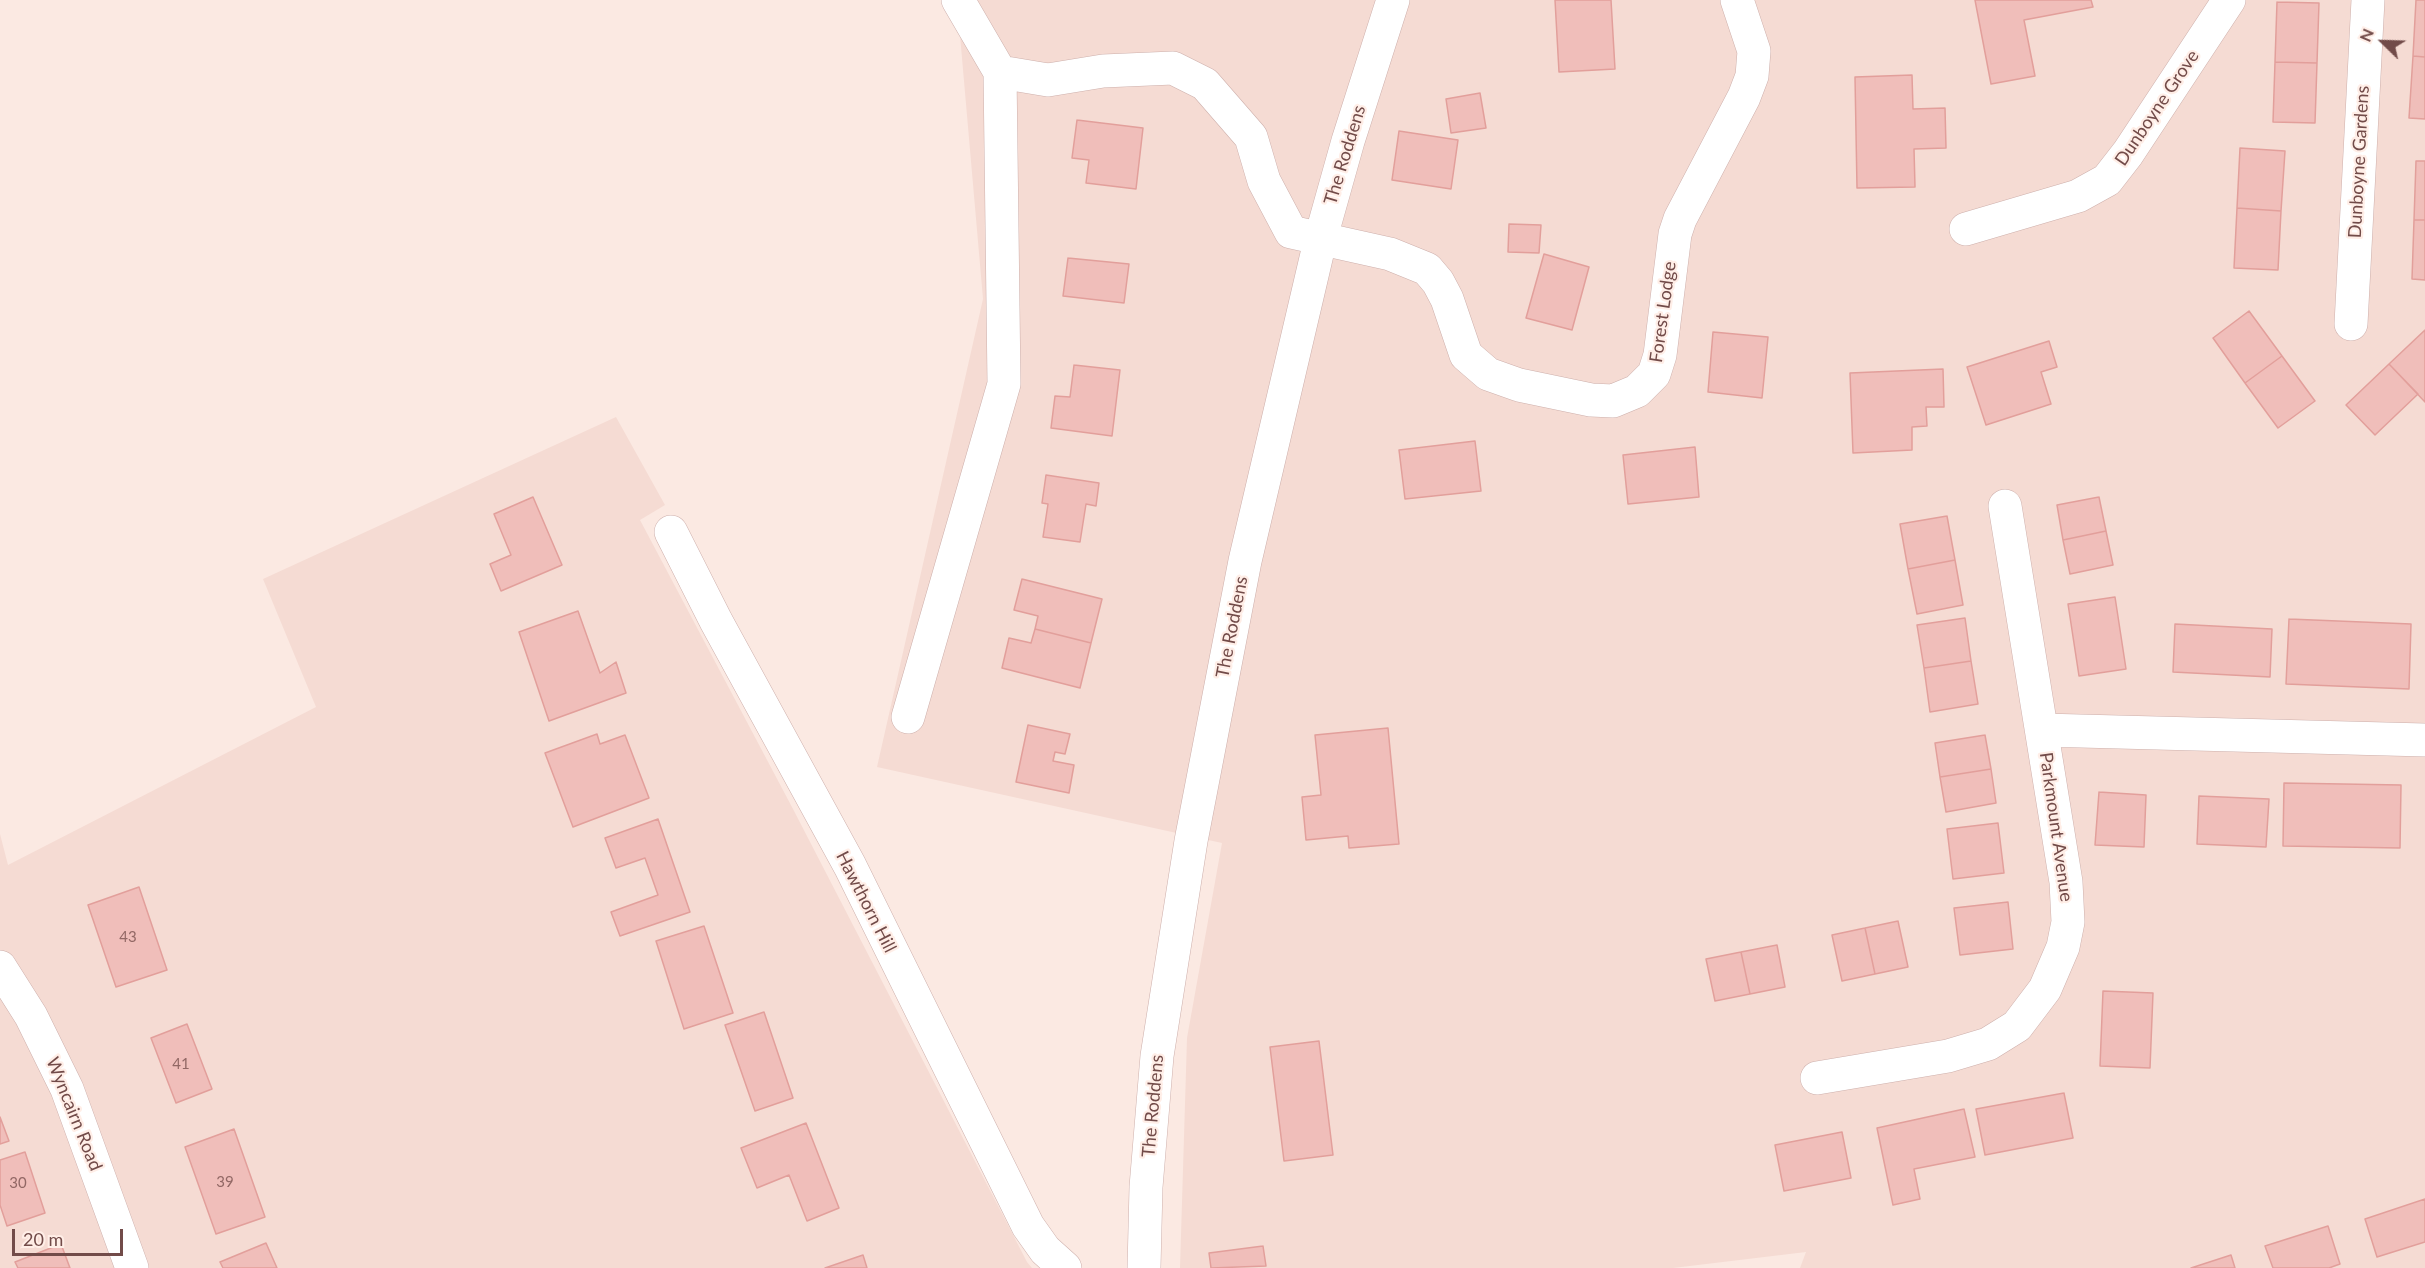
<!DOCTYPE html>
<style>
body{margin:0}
#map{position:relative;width:2425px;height:1268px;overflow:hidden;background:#fbe9e2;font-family:Lato,sans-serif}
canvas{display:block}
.north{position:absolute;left:2353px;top:12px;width:60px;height:60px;-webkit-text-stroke:4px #ffeee7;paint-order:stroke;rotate:293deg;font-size:16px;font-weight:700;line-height:24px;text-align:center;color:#724b49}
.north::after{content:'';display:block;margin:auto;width:21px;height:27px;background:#724b49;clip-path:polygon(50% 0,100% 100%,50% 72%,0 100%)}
.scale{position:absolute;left:12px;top:1229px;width:111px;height:27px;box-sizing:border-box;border:3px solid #724b49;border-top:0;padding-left:8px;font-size:18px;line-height:21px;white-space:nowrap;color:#724b49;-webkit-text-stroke:4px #ffeee7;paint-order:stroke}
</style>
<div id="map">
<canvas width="2425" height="1268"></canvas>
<div class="north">N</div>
<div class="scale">20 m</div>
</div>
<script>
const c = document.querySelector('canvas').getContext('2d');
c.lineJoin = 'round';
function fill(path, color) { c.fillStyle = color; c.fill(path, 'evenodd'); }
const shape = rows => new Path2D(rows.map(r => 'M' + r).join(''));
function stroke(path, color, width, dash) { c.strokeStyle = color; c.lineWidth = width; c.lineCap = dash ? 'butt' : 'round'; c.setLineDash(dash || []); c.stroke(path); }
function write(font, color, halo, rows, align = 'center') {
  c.font = font + ' Lato,sans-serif'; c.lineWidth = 4.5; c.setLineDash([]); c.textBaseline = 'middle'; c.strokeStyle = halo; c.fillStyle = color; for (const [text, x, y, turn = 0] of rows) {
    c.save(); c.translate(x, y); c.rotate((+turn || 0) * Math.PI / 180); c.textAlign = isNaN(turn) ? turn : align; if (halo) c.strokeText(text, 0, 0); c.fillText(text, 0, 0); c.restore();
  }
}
const residential = shape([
 [941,0,2425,0,2425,1268,1800,1268,1806,1252,1673,1268,1180,1268,1187,1038,1222,843,877,767,983,299,960,35],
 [616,417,665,505,640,520,793,809,1027,1262,1032,1268,0,1268,0,834,8,865,316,707,263,579]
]);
const building = shape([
 [1555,0,1611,0,1615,69,1559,72,1555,0],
 [1975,0,2091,0,2093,7,2024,20,2035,76,1991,84,1975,0],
 [2416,0,2425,0,2425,57,2413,56,2416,0],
 [2277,2,2319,3,2317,63,2275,62,2277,2],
 [2413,56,2425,57,2425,119,2409,118,2413,56],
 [2275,62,2317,63,2315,123,2273,122,2275,62],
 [1912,75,1913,109,1945,108,1946,148,1914,149,1915,187,1857,188,1855,77,1912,75],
 [1480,93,1486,128,1451,133,1446,99,1480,93],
 [1077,120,1143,128,1136,189,1086,183,1089,160,1072,158,1077,120],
 [1399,131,1458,140,1451,189,1392,180,1399,131],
 [2240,148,2285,151,2281,211,2237,208,2240,148],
 [2416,161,2425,161,2425,220,2414,220,2416,161],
 [2237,208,2281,211,2278,270,2234,268,2237,208],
 [2414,220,2425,220,2425,280,2412,279,2414,220],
 [1509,224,1541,225,1539,253,1508,252,1509,224],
 [1544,254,1589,267,1572,330,1526,318,1544,254],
 [1068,258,1129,264,1124,303,1063,296,1068,258],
 [2249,311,2282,356,2245,383,2213,338,2249,311],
 [2425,330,2425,402,2389,364,2425,330],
 [1713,332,1768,337,1762,398,1708,392,1713,332],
 [2049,341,2057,367,2041,372,2051,404,1986,425,1967,367,2049,341],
 [2282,356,2315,401,2278,428,2245,383,2282,356],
 [2389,364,2418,394,2375,435,2346,405,2389,364],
 [1074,365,1120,370,1112,436,1051,428,1055,396,1070,397,1074,365],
 [1943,369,1944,407,1926,407,1927,426,1912,427,1912,450,1853,453,1850,373,1943,369],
 [1475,441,1481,491,1405,499,1399,450,1475,441],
 [1695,447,1699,497,1628,504,1623,455,1695,447],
 [1046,475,1099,483,1096,506,1086,504,1080,542,1043,537,1048,504,1042,503,1046,475],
 [533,497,562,565,501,591,490,564,511,555,494,514,533,497],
 [2099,497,2106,531,2063,540,2057,505,2099,497],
 [1947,516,1955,560,1908,569,1900,524,1947,516],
 [2106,531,2113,565,2070,574,2063,540,2106,531],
 [1955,560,1963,605,1917,614,1908,569,1955,560],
 [1022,579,1102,599,1091,643,1035,629,1038,616,1014,610,1022,579],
 [2115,597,2126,669,2079,676,2068,604,2115,597],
 [578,611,600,673,616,662,626,693,549,721,519,632,578,611],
 [1965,618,1971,661,1924,668,1917,625,1965,618],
 [2289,619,2411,624,2409,689,2286,684,2289,619],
 [2175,624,2272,629,2270,677,2173,672,2175,624],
 [1035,629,1091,643,1080,688,1002,668,1009,638,1031,643,1035,629],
 [1971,661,1978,704,1930,712,1924,668,1971,661],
 [1028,725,1070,734,1065,754,1055,752,1053,761,1074,765,1069,793,1016,782,1028,725],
 [1388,728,1399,844,1349,848,1348,836,1306,840,1302,797,1321,795,1315,735,1388,728],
 [597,734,600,744,625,735,649,798,573,827,545,753,597,734],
 [1985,735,1991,769,1940,777,1935,743,1985,735],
 [1991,769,1996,803,1946,812,1940,777,1991,769],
 [2284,783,2401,785,2400,848,2283,846,2284,783],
 [2099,792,2146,795,2144,847,2095,845,2099,792],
 [2199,796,2269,799,2266,847,2197,844,2199,796],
 [658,819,690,912,620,936,611,912,658,895,645,858,616,868,605,838,658,819],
 [1998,823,2004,873,1953,879,1947,829,1998,823],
 [139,887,167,970,116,987,88,905,139,887],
 [2008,902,2013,949,1960,955,1954,908,2008,902],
 [1898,921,1908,967,1875,974,1865,928,1898,921],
 [704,926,733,1013,684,1029,656,941,704,926],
 [1865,928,1875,974,1842,981,1832,935,1865,928],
 [1777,945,1785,987,1750,994,1741,952,1777,945],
 [1741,952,1750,994,1715,1001,1706,959,1741,952],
 [2103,991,2153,993,2150,1068,2100,1066,2103,991],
 [764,1012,793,1098,755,1111,725,1025,764,1012],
 [187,1024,212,1089,176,1103,151,1038,187,1024],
 [1319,1041,1333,1155,1284,1161,1270,1047,1319,1041],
 [2064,1093,2073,1138,1985,1155,1976,1109,2064,1093],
 [1964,1109,1975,1157,1914,1169,1920,1199,1893,1205,1877,1128,1964,1109],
 [0,1117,9,1141,0,1144,0,1117],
 [806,1123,839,1208,807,1221,789,1175,757,1188,741,1148,806,1123],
 [234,1129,265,1217,216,1234,185,1147,234,1129],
 [1842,1132,1851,1178,1784,1191,1775,1145,1842,1132],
 [25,1152,45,1213,7,1226,0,1205,0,1160,25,1152],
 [2425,1199,2425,1242,2377,1257,2365,1219,2425,1199],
 [2328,1226,2340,1264,2329,1268,2273,1268,2265,1246,2328,1226],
 [266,1243,277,1268,223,1268,220,1262,266,1243],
 [61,1244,70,1268,18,1268,15,1262,61,1244],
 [1263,1246,1266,1266,1211,1268,1209,1253,1263,1246],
 [863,1255,867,1268,825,1268,863,1255],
 [2231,1255,2235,1268,2191,1268,2231,1255]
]);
const minor = shape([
 [1000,72,1048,80,1103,71,1173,68,1205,84,1251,137,1264,181,1291,232,1390,254,1427,269,1438,282,1447,299,1466,355,1488,374,1519,385,1591,400,1613,401,1637,391,1654,374,1660,355,1675,234,1680,219,1744,97,1752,76,1754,51,1737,0],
 [1966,229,2078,196,2107,180,2128,153,2229,0],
 [2351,324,2368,0],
 [671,532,716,621,850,866,1028,1226,1045,1250,1065,1268],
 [908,717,1004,384,1000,72,958,0],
 [2042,730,2425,740],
 [0,967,31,1016,67,1089,132,1268],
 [1817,1078,1948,1056,1988,1044,2017,1026,2045,989,2063,947,2068,922,2066,882,2005,506],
 [1144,1268,1146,1187,1157,1056,1191,841,1245,561,1321,237,1348,141,1393,0]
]);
const numberNames = [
 ["43",128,937],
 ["41",181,1064],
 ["39",225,1182],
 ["30",18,1183]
];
const streetNames = [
 ["Dunboyne Grove",2157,108,-56],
 ["The Roddens",1345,155,-73],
 ["Dunboyne Gardens",2359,162,-87],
 ["Forest Lodge",1663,312,-82],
 ["The Roddens",1232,627,-79],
 ["Parkmount Avenue",2056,827,82],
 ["Hawthorn Hill",866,902,63],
 ["The Roddens",1153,1106,-85],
 ["Wyncairn Road",74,1114,68]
];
fill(residential, '#f5dbd3');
fill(building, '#f0beba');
stroke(building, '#e29f9b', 1.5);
stroke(minor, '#ceb0ac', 34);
stroke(minor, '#fff', 33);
write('15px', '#926865', null, numberNames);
write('18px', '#724b49', '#ffeee7', streetNames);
</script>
